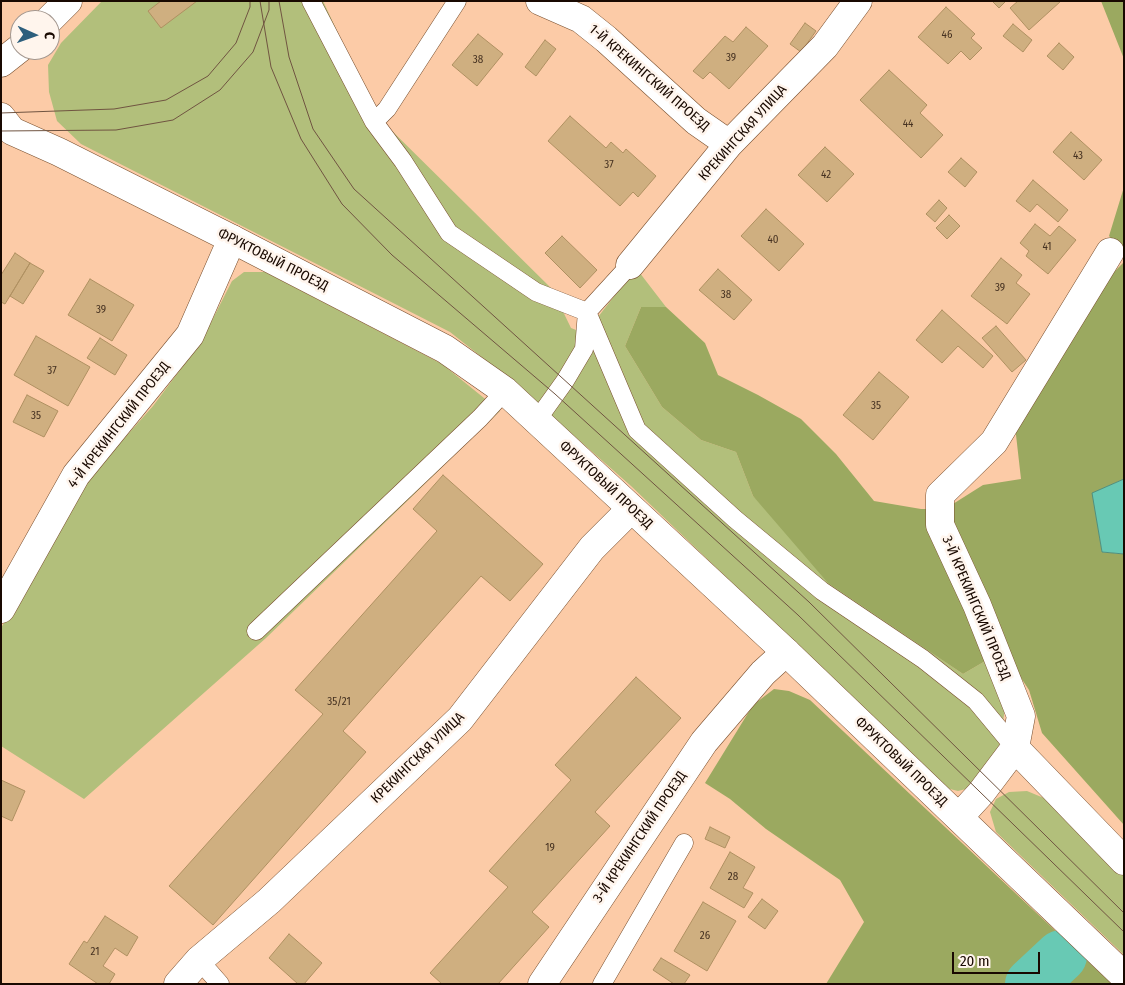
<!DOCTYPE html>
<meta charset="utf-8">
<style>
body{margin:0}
#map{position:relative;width:1125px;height:985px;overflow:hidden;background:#fccba7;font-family:"Fira Sans Condensed",sans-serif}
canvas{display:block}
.frame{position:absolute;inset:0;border:2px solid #190901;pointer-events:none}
.north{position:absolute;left:10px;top:10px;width:50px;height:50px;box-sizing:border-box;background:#fff5ed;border:1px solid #a3978f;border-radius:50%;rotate:92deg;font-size:14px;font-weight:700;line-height:20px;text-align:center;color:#190901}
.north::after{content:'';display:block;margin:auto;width:18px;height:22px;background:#2d5f7d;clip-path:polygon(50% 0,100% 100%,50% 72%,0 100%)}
.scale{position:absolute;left:952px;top:952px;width:88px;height:22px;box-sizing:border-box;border:2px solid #190901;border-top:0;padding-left:6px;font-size:15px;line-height:18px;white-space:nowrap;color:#190901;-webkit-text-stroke:4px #fff5ed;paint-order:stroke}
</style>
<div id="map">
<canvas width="1125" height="985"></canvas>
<div class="frame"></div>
<div class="north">С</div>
<div class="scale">20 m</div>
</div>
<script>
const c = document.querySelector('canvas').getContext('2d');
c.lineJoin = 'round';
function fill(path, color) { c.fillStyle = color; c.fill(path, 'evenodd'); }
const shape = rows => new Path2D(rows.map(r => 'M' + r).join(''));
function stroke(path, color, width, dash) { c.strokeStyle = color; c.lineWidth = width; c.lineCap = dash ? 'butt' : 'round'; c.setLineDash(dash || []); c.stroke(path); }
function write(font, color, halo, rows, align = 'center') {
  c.font = font + ' "Fira Sans Condensed",sans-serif'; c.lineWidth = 5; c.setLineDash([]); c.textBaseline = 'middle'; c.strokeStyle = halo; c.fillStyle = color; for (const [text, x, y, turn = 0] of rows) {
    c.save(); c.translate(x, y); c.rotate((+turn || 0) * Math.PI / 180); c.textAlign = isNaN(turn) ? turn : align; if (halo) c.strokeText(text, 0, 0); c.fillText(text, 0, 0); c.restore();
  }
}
const green = shape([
 [102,1,323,1,368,97,387,126,552,289,571,328,594,337,598,317,636,268,666,307,641,307,625,346,662,407,701,440,736,452,753,496,928,650,963,674,987,660,1005,709,998,751,991,769,966,789,958,791,946,788,631,486,513,382,450,332,81,144,57,121,49,92,48,65,61,43],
 [244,272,265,272,442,364,500,411,266,638,84,799,1,746,1,628,88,479,153,406,201,342,232,281],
 [1027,791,1051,801,1066,812,1124,875,1124,955,996,832,990,812,996,799,1009,792]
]);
const forest = shape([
 [1101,1,1124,1,1124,59],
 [1124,187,1124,253,1109,236],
 [1124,262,1124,479,1093,493,1102,552,1124,554,1124,825,1042,733,1029,690,994,637,987,660,963,674,828,583,753,496,736,452,701,440,662,407,625,346,641,307,666,307,705,343,718,375,758,395,801,419,836,454,874,501,921,509,945,509,983,485,1021,479,1015,426,1089,297],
 [774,689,789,691,810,700,1112,984,826,984,864,922,840,880,766,829,730,799,705,783,753,705]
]);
const water = shape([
 [1124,479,1124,554,1102,552,1092,493,1124,479]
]);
const river = shape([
 [1031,984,1061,956]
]);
const building = shape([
 [161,1,197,1,161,28,148,11,161,1],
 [992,1,1006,1,999,8,992,1],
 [1018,1,1061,1,1029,30,1010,8,1018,1],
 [946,7,975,34,971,38,982,48,970,60,961,51,948,64,918,37,946,7],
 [805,23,816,31,801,52,790,44,805,23],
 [1013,24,1032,40,1023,52,1003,36,1013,24],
 [746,27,768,46,729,89,710,72,703,79,693,71,725,36,733,42,746,27],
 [478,34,503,54,477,86,452,65,478,34],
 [545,40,556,49,536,76,525,67,545,40],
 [1059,43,1074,57,1063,70,1047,56,1059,43],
 [889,70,927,105,920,113,943,135,921,158,860,100,889,70],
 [570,116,606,148,611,142,623,153,626,149,656,176,638,197,633,192,620,206,548,141,570,116],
 [1071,132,1102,160,1084,180,1053,152,1071,132],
 [825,147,854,174,827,202,798,175,825,147],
 [961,158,977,172,965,187,948,172,961,158],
 [1033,180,1068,210,1058,222,1037,204,1030,212,1016,201,1033,180],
 [939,200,947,208,935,222,926,214,939,200],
 [766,209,804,244,779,271,741,236,766,209],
 [949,215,960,226,947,239,936,228,949,215],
 [1035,224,1050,236,1059,226,1076,240,1048,274,1026,256,1029,251,1020,243,1035,224],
 [562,236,597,270,580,288,545,253,562,236],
 [15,253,30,263,5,304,1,302,1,275,15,253],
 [1001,258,1022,275,1016,283,1030,294,1007,324,971,296,1001,258],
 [30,263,44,271,23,304,10,296,30,263],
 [718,269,752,300,734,320,699,290,718,269],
 [90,279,134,305,112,341,68,315,90,279],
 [942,310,993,356,983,368,958,346,942,363,916,340,942,310],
 [996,326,1026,360,1012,372,982,338,996,326],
 [36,336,90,367,68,406,14,375,36,336],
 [100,338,127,355,115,375,87,358,100,338],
 [879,372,909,397,873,440,843,415,879,372],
 [27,395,58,411,44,437,13,422,27,395],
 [443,475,543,564,510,601,481,576,343,731,366,752,213,925,169,886,323,714,295,690,437,531,413,509,443,475],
 [636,677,681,718,595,812,610,826,532,912,549,927,498,984,442,984,430,973,508,887,489,871,571,780,555,765,636,677],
 [1,780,25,791,12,821,1,816,1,780],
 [710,827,730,837,725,848,705,839,710,827],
 [730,852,755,867,743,888,753,893,744,908,710,888,730,852],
 [762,899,778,911,765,929,748,917,762,899],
 [703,902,736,921,707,971,674,951,703,902],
 [105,916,138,937,127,956,115,948,103,966,115,974,109,984,98,984,69,964,84,941,87,943,105,916],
 [289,934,322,963,304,984,298,984,269,958,289,934],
 [661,958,690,975,684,984,674,984,653,970,661,958]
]);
const lane = shape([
 [311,1,374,122,403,161,449,233,536,292,587,312,637,430,735,519,822,591,923,659,976,701,1015,748],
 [374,122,387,109,457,1],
 [537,420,565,381,584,349,587,312,630,265],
 [256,631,480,418,505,391],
 [199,960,220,984],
 [602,984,684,843]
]);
const street = shape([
 [540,1,581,19,606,39,696,121,729,144],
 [630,265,729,144,825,46,858,1],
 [1,609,76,475,190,335,232,239],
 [1015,748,1124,861],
 [959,817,981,793,1015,748,1021,716,977,605,940,525,940,495,994,442,1110,252],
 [178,984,199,960,269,901,460,719,592,548,631,509],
 [542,984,704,742,763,673,786,652]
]);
const secondary = shape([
 [49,20,68,1],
 [1,63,20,48],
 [1,117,12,131,59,152,232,239,445,349,505,391,786,652,1124,976]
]);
const tram = shape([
 [260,1,271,67,301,139,342,204,392,255,555,394,798,615,1124,932],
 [279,1,289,57,313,129,354,189,809,602,1124,913],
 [1,113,114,109,166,100,208,76,236,43,250,7,250,1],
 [1,131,116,130,173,120,220,90,253,52,269,10,269,1]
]);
const numberNames = [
 ["46",947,35],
 ["39",731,58],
 ["38",478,60],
 ["44",908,124],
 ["43",1078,156],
 ["37",609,165],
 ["42",826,175],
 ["40",773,240],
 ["41",1047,247],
 ["39",1000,288],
 ["38",726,295],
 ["39",101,310],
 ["37",52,371],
 ["35",876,406],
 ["35",36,416],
 ["35/21",339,702],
 ["19",550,848],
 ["28",733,877],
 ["26",705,936],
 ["21",95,952]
];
const streetNames = [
 ["1-Й КРЕКИНГСКИЙ ПРОЕЗД",649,78,41],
 ["КРЕКИНГСКАЯ УЛИЦА",743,133,-48],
 ["ФРУКТОВЫЙ ПРОЕЗД",273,260,27],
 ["4-Й КРЕКИНГСКИЙ ПРОЕЗД",119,425,-52],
 ["ФРУКТОВЫЙ ПРОЕЗД",606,485,43],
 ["3-Й КРЕКИНГСКИЙ ПРОЕЗД",976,608,67],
 ["КРЕКИНГСКАЯ УЛИЦА",418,758,-44],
 ["ФРУКТОВЫЙ ПРОЕЗД",901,762,44],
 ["3-Й КРЕКИНГСКИЙ ПРОЕЗД",640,837,-56]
];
fill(green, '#b2bf7b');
fill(forest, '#9ba960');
fill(water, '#68c9b4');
stroke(water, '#508f7e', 1);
stroke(river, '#68c9b4', 52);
fill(building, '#cfaf80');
stroke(building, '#af9061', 1);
stroke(lane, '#784e2d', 19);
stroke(street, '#784e2d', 29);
stroke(secondary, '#784e2d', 29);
stroke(lane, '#fff', 18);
stroke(street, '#fff', 28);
stroke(secondary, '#fff', 28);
stroke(tram, '#705441', 1);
write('11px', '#463221', null, numberNames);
write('14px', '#190901', '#fff5ed', streetNames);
</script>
